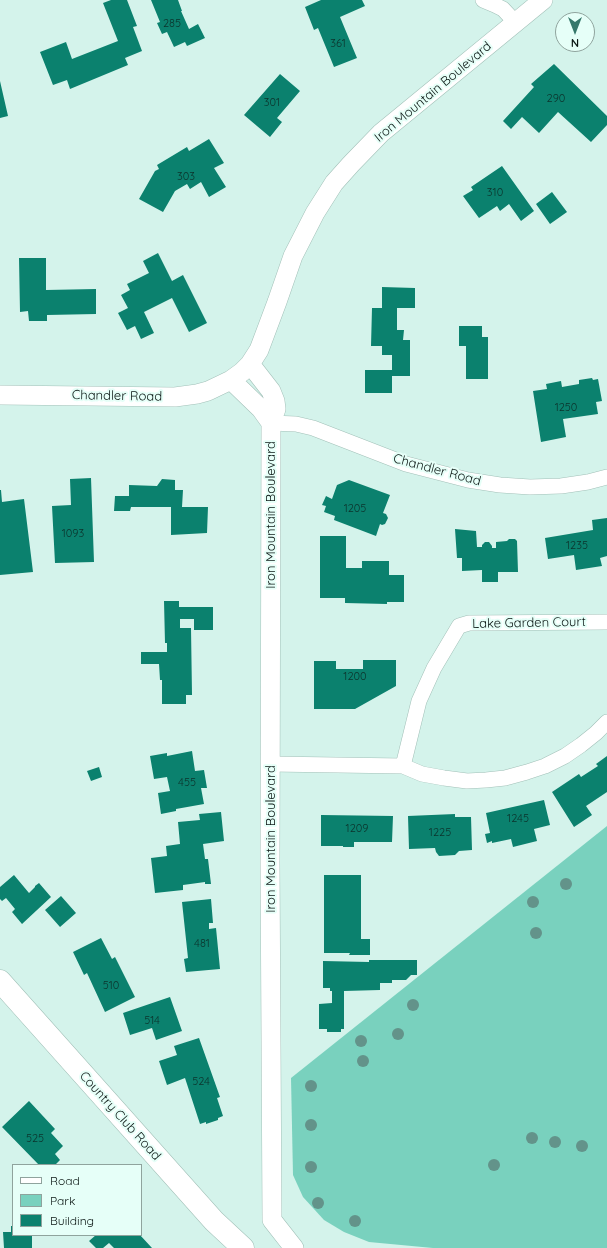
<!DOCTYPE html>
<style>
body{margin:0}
#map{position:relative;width:607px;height:1248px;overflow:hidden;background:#d4f3eb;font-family:Quicksand,sans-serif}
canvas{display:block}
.legend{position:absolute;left:12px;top:1164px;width:130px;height:72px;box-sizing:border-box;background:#e6fff8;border:1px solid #8fa39d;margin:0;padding:5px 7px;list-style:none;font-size:12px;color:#0c1815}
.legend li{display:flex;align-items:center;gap:8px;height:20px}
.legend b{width:20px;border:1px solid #8fa39d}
.north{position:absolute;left:555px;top:12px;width:40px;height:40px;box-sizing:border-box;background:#e6fff8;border:1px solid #8fa39d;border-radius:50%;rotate:180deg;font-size:11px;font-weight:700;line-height:16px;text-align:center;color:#0c1815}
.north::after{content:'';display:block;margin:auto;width:14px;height:18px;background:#35786b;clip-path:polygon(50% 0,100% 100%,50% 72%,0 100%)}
</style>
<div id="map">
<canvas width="607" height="1248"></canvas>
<ul class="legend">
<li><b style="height:5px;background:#fff"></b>Road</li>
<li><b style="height:11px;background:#79d1be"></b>Park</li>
<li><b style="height:11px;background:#0b816e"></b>Building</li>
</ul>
<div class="north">N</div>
</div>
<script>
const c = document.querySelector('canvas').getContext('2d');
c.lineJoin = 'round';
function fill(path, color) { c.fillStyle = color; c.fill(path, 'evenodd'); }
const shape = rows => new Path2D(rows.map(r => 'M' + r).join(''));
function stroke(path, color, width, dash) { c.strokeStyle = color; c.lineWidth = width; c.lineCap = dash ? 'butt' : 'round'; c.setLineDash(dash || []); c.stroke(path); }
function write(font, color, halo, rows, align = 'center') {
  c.font = font + ' Quicksand,sans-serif'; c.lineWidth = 4; c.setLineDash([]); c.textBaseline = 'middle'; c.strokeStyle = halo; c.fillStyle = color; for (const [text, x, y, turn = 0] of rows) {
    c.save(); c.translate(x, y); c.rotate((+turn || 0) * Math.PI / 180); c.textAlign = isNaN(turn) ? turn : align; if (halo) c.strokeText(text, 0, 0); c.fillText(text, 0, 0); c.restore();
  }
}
const green = shape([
 [607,826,607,1248,433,1248,369,1242,344,1232,324,1220,303,1197,293,1175,291,1078]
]);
const building = shape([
 [111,0,127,0,137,26,133,27,142,51,125,58,128,65,70,89,67,80,53,85,40,52,66,42,72,59,118,41,103,3],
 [151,0,178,0,182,11,181,11,189,29,198,24,205,38,187,46,185,42,174,47,167,32,162,34,157,23,160,22],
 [321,0,362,0,365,6,340,17,357,58,334,67,318,28,314,30,305,7],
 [554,64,607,116,607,125,591,142,558,112,539,133,522,117,511,129,503,121,534,87,531,84],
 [280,74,300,91,277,118,282,122,270,137,244,115],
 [0,81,8,116,0,118],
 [209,139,224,163,214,168,226,187,209,197,201,182,190,189,187,184,175,191,163,212,139,199,155,171,159,169,157,165,187,147,189,151],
 [502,166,534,211,521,221,509,204,500,211,497,206,479,218,463,196,473,190,471,187],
 [552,192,567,212,550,224,536,204],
 [158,253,172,281,183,275,207,323,189,332,172,298,144,312,154,333,141,339,135,326,127,330,118,313,128,308,121,295,130,290,127,284,149,273,143,261],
 [19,258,46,258,46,290,96,289,96,314,47,315,47,321,29,321,28,311,20,312],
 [382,287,415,288,415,308,397,308,397,330,404,330,403,340,410,340,410,376,392,376,392,393,365,393,365,370,392,370,392,355,382,355,382,346,371,346,372,308,382,308],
 [459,326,482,326,482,337,488,337,488,379,466,379,466,346,459,346],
 [592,378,593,380,598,379,602,401,596,402,598,414,563,419,566,437,541,442,533,391,547,389,546,384,561,381,562,387,579,384,579,380],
 [91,478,94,562,55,563,52,506,71,505,70,479],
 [162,479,175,480,175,490,183,490,182,507,208,507,207,533,171,535,171,507,131,507,130,511,114,511,115,496,129,496,129,485,157,486],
 [349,480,390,495,383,513,386,514,388,518,385,524,382,525,380,524,376,536,334,520,335,516,324,512,326,506,322,505,326,496,332,499,337,485],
 [0,490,1,490,2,502,24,499,33,572,0,575],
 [607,518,607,556,600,558,602,566,576,570,574,555,548,559,545,538,593,530,592,520],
 [455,529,476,531,477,547,482,547,482,545,485,542,489,542,492,546,492,548,496,548,496,542,507,541,509,539,515,539,517,541,518,572,498,572,498,582,482,582,482,570,462,571,462,558,457,558],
 [320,536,346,536,346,568,362,568,362,561,389,561,389,575,404,575,404,602,387,602,387,604,345,603,345,598,320,598],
 [164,601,179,601,179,607,213,607,213,630,194,630,194,619,180,619,180,628,191,628,192,695,186,695,186,704,162,704,162,680,160,680,159,664,141,664,141,652,167,652,167,643,165,643],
 [363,660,396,660,396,686,355,709,314,709,314,661,336,661,336,669,363,669],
 [192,751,195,771,204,770,207,788,201,788,204,804,176,809,176,811,161,814,158,793,170,791,167,777,154,779,150,756,167,753,167,756],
 [607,756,607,792,586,806,592,815,574,827,552,792,579,774,581,777,598,766,596,764],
 [99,767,102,777,91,781,87,771],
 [544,800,550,825,534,829,537,841,513,847,511,839,492,843,492,841,487,843,485,834,490,833,486,813],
 [221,812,224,841,203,844,205,859,208,859,211,884,205,884,205,882,183,885,183,890,155,893,151,858,167,856,166,846,180,844,178,822,200,820,199,814],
 [455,814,455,817,471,817,472,850,459,851,455,855,439,856,436,852,435,848,409,849,408,816],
 [321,815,393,816,392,842,354,842,354,847,343,847,343,846,321,846],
 [14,875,29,893,35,887,35,886,39,883,51,897,22,924,12,912,15,909,6,898,2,901,0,899,0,887],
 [324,875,361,875,361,939,370,939,370,955,349,955,350,953,324,953],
 [61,896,76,913,60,927,45,910],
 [211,899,213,923,209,923,209,929,216,928,220,969,186,972,184,959,188,958,182,902],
 [101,938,112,959,115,957,135,997,105,1012,87,973,84,975,73,952],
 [369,960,417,960,417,975,411,975,406,980,392,980,392,983,380,983,380,990,344,991,344,1029,341,1029,341,1032,327,1032,327,1029,319,1029,319,1004,332,1003,332,991,330,991,330,988,323,988,323,961,369,962],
 [170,997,182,1031,156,1040,152,1028,130,1035,123,1013],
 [199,1038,220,1097,217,1098,223,1116,218,1118,218,1120,206,1124,206,1122,200,1124,185,1078,167,1085,159,1061,177,1055,174,1046],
 [29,1101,55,1129,51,1133,63,1146,55,1154,60,1160,55,1165,39,1165,2,1127],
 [11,1226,13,1226,13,1235,32,1235,32,1248,4,1248,3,1232,11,1232],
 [96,1235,140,1235,152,1248,114,1248,109,1243,103,1248,96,1248,89,1241]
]);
const minor = shape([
 [483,0,495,5,503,9,516,23],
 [271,423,296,424,313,428,406,464,468,480,500,485,530,487,561,486,588,482,607,477],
 [271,764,403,766,422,774,444,778,467,781,486,780,505,778,527,772,545,766,565,756,581,745,596,733,607,722],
 [403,766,419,701,434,668,459,626,469,623,607,622]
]);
const tertiary = shape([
 [250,364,271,391,275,401,276,409,271,423,270,862,272,1220,294,1248],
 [231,380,261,409,271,423],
 [0,395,175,397,197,394,208,391,231,380,242,372,250,364,259,350,277,302,293,256,315,213,334,183,351,164,381,133,543,0]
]);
const primary = shape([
 [0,981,214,1221,243,1248]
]);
const trees = [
 [566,884],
 [533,902],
 [536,933],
 [413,1005],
 [398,1034],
 [361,1041],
 [363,1061],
 [311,1086],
 [311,1125],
 [532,1138],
 [555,1142],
 [582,1146],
 [494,1165],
 [311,1167],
 [318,1203],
 [355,1221]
];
const numberNames = [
 ["285",172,24],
 ["361",338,44],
 ["290",556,99],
 ["301",272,103],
 ["303",186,177],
 ["310",495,193],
 ["1250",566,408],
 ["1205",355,509],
 ["1093",73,534],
 ["1235",577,546],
 ["1200",355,677],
 ["455",187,783],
 ["1245",518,819],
 ["1209",357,829],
 ["1225",440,833],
 ["481",202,944],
 ["510",111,986],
 ["514",152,1021],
 ["524",201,1082],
 ["525",35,1139]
];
const streetNames = [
 ["Iron Mountain Boulevard",433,92,-40],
 ["Chandler Road",117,396,1],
 ["Chandler Road",437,470,15],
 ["Iron Mountain Boulevard",271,515,-90],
 ["Lake Garden Court",529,623,-1],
 ["Iron Mountain Boulevard",271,839,-90],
 ["Country Club Road",120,1116,48]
];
fill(green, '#79d1be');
fill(building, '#0b816e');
stroke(minor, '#a2c0b8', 16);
stroke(tertiary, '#a2c0b8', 20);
stroke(primary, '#a2c0b8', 23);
stroke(minor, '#fff', 15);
stroke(tertiary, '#fff', 19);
stroke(primary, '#fff', 22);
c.fillStyle = '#63938a';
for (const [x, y] of trees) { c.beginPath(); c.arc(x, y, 6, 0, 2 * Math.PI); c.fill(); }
write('11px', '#0c322b', null, numberNames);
write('13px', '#0c1815', '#e6fff8', streetNames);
</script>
